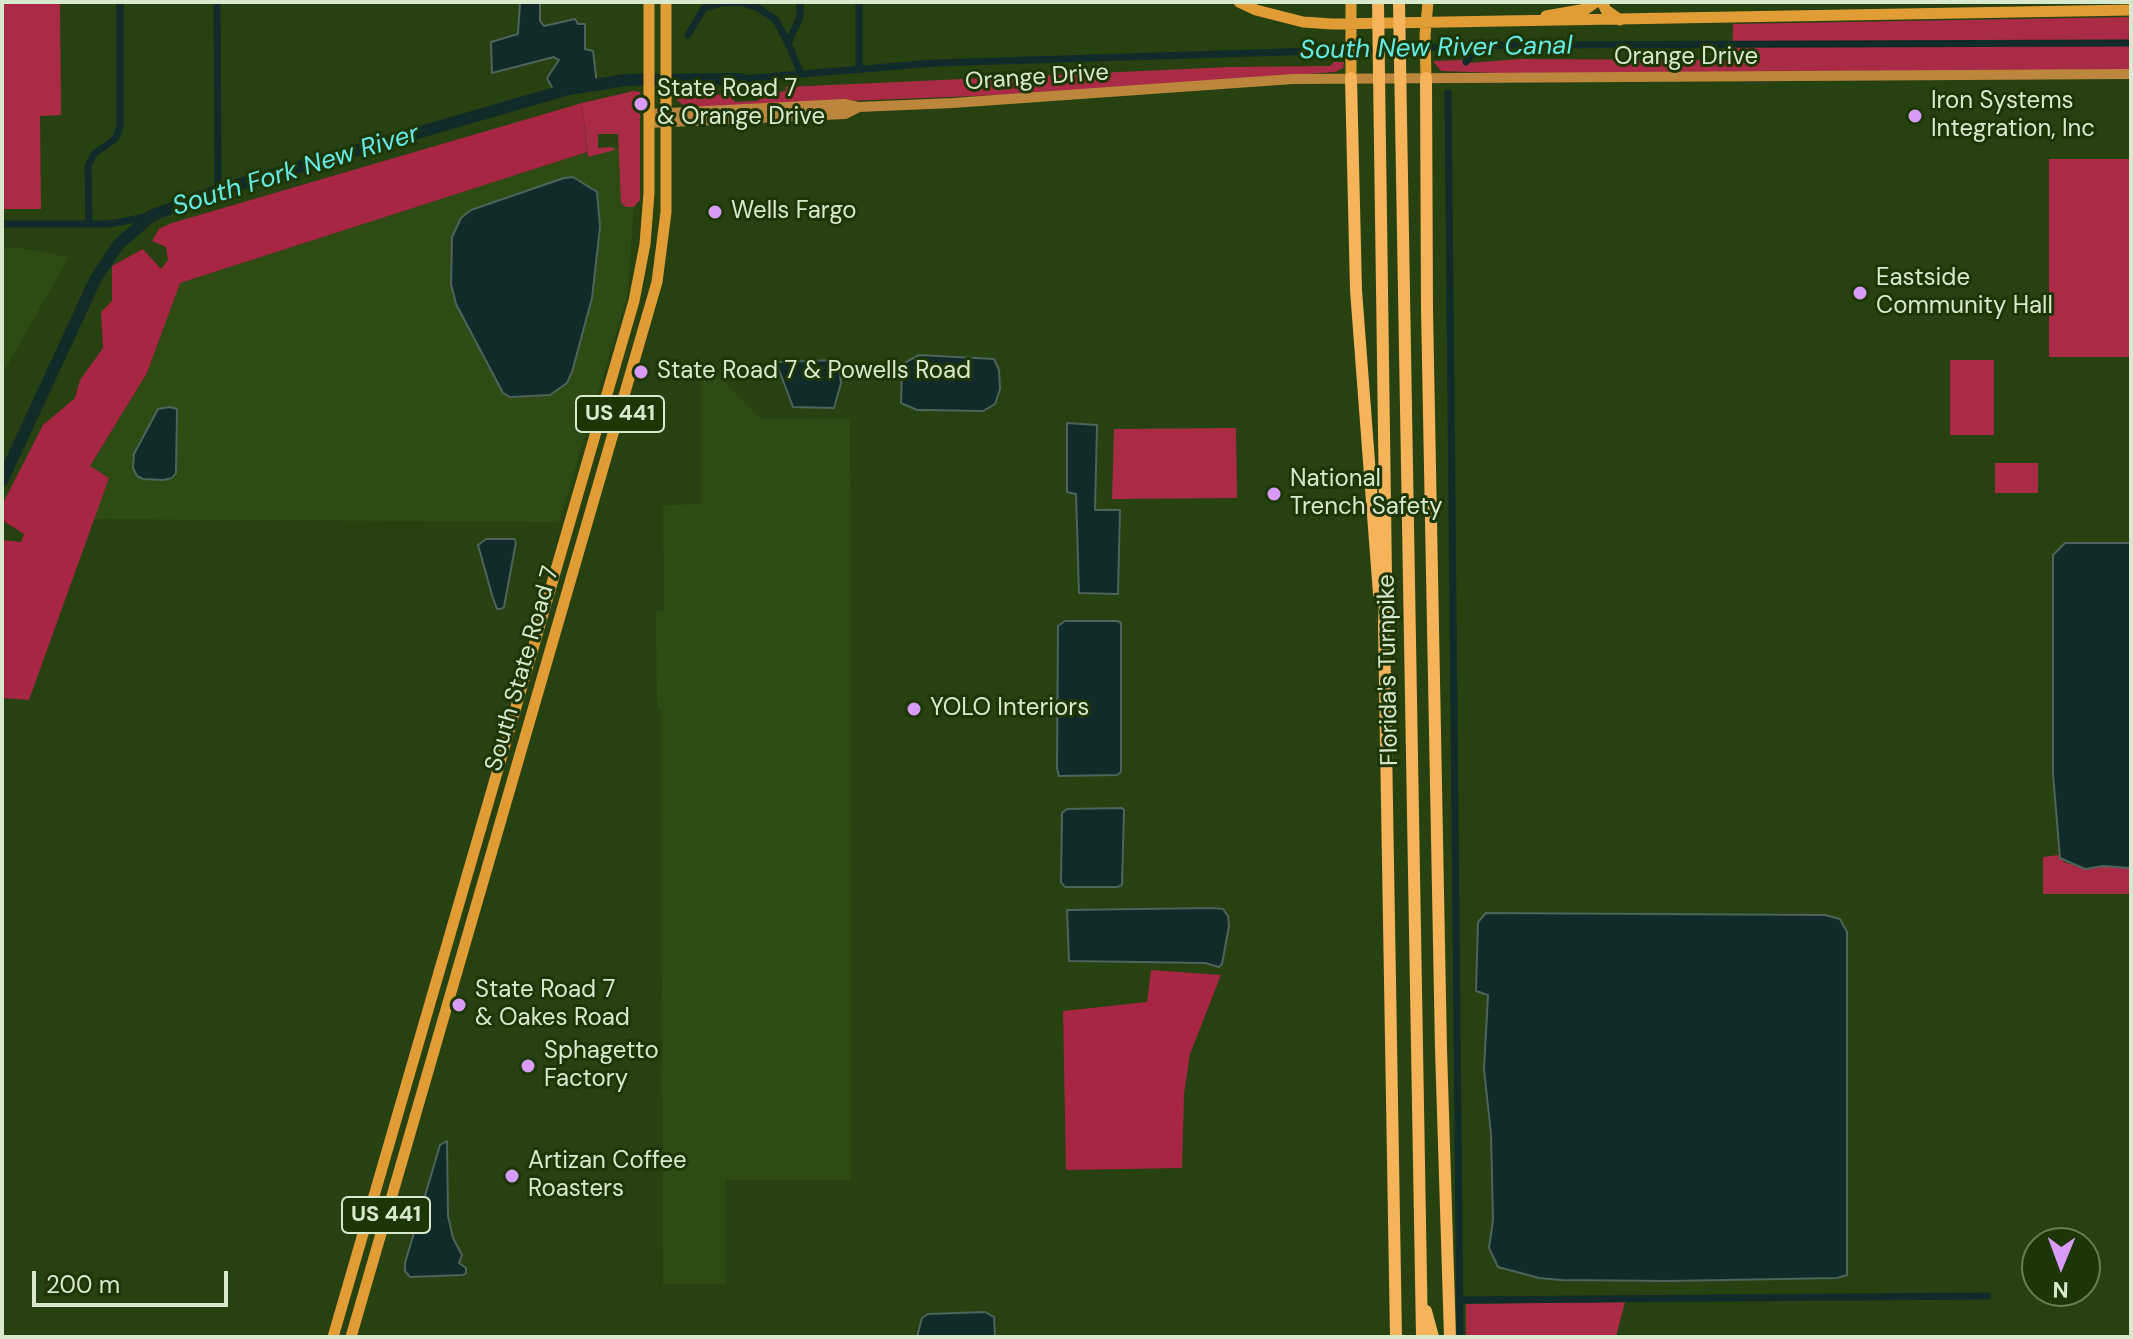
<!DOCTYPE html>
<style>
body{margin:0}
#map{position:relative;width:2133px;height:1339px;overflow:hidden;background:#274111;font-family:"DM Sans",sans-serif}
canvas{display:block}
.frame{position:absolute;inset:0;border:4px solid #d9e9ce;pointer-events:none}
.north{position:absolute;left:2021px;top:1227px;width:80px;height:80px;box-sizing:border-box;background:#1d3605;border:2px solid #687e55;border-radius:50%;rotate:181deg;font-size:22px;font-weight:700;line-height:32px;text-align:center;color:#d9e9ce}
.north::after{content:'';display:block;margin:auto;width:28px;height:36px;background:#d89bf8;clip-path:polygon(50% 0,100% 100%,50% 72%,0 100%)}
.scale{position:absolute;left:32px;top:1271px;width:196px;height:36px;box-sizing:border-box;border:4px solid #d9e9ce;border-top:0;padding-left:10px;font-size:24px;line-height:28px;white-space:nowrap;color:#d9e9ce;-webkit-text-stroke:6px #1d3605;paint-order:stroke}
</style>
<div id="map">
<canvas width="2133" height="1339"></canvas>
<div class="frame"></div>
<div class="north">N</div>
<div class="scale">200 m</div>
</div>
<script>
const c = document.querySelector('canvas').getContext('2d');
c.lineJoin = 'round';
function fill(path, color) { c.fillStyle = color; c.fill(path, 'evenodd'); }
const shape = rows => new Path2D(rows.map(r => 'M' + r).join(''));
function stroke(path, color, width, dash) { c.strokeStyle = color; c.lineWidth = width; c.lineCap = dash ? 'butt' : 'round'; c.setLineDash(dash || []); c.stroke(path); }
function write(font, color, halo, rows, align = 'center') {
  c.font = font + ' "DM Sans",sans-serif'; c.lineWidth = 6; c.setLineDash([]); c.textBaseline = 'middle'; c.strokeStyle = halo; c.fillStyle = color; for (const [text, x, y, turn = 0] of rows) {
    c.save(); c.translate(x, y); c.rotate((+turn || 0) * Math.PI / 180); c.textAlign = isNaN(turn) ? turn : align; if (halo) c.strokeText(text, 0, 0); c.fillText(text, 0, 0); c.restore();
  }
}
const built = shape([
 [612,147,620,147,622,203,626,207,634,207,627,297,559,522,93,519,109,478,90,467,147,373,180,283,587,152,587,157],
 [2,248,19,248,69,257,2,375],
 [701,360,762,419,850,418,851,1180,725,1180,725,1284,663,1284,661,710,657,709,656,611,664,611,663,505,701,504]
]);
const green = shape([
 [2,2,60,2,61,115,40,116,41,209,2,209],
 [2131,17,2131,71,1527,74,1441,71,1433,61,1463,60,1468,63,1520,59,1732,60,1733,24],
 [1334,62,1344,62,1343,68,1335,72,1026,94,694,107,683,105,675,98,676,91,681,94,730,95,735,102,757,101,771,91,772,93,786,91,786,87,1230,67,1330,66],
 [634,91,640,92,640,200,634,207,626,207,621,203,618,134,598,134,598,148,612,147,615,150,588,157,582,103],
 [2049,159,2131,159,2131,357,2049,357],
 [1950,360,1994,360,1994,435,1950,435],
 [1236,428,1237,498,1112,499,1114,429],
 [1995,463,2038,463,2038,493,1995,493],
 [2059,855,2064,862,2085,869,2103,866,2131,868,2131,894,2043,894,2043,857],
 [1625,1302,1616,1337,1466,1337,1466,1304]
]);
const forest = shape([
 [582,103,587,152,180,283,147,373,90,466,109,478,29,700,2,698,2,540,21,542,24,534,2,520,2,505,43,425,75,398,80,380,103,348,101,312,112,301,112,266,143,249,161,269,168,260,166,247,152,241,159,229,172,223],
 [1151,970,1221,975,1190,1054,1184,1094,1182,1168,1066,1170,1063,1011,1147,1002]
]);
const water = shape([
 [520,2,540,2,540,21,544,26,575,19,578,24,585,24,585,49,593,51,597,85,553,89,547,78,559,60,554,57,492,73,491,42,518,34,520,2],
 [573,177,597,192,600,227,592,298,572,372,567,383,550,395,510,397,503,393,456,304,451,284,452,237,461,218,471,210,564,178,573,177],
 [919,355,994,359,999,370,1000,389,995,404,983,411,926,410,917,410,901,403,902,369,906,362,919,355],
 [838,360,841,383,834,408,793,407,776,362,838,360],
 [170,407,177,409,176,473,172,478,163,480,143,479,137,476,133,468,134,454,158,409,170,407],
 [1067,423,1097,425,1095,510,1120,510,1118,594,1079,593,1076,494,1067,492,1067,423],
 [486,539,514,539,516,542,504,607,501,609,497,609,492,595,478,545,486,539],
 [2065,543,2131,543,2131,868,2103,866,2085,869,2060,858,2053,774,2053,555,2065,543],
 [1065,621,1117,621,1121,623,1121,772,1117,775,1059,776,1057,768,1058,626,1065,621],
 [1122,808,1124,810,1122,885,1117,887,1065,887,1061,882,1062,813,1067,809,1122,808],
 [1214,908,1223,909,1228,916,1229,926,1222,964,1219,967,1205,963,1069,961,1067,910,1214,908],
 [1486,913,1825,915,1840,919,1847,932,1847,1275,1837,1278,1669,1281,1562,1280,1539,1278,1498,1267,1489,1248,1493,1220,1491,1134,1484,1069,1488,995,1476,991,1478,922,1486,913],
 [447,1141,448,1216,453,1238,462,1255,459,1263,466,1268,466,1273,463,1275,410,1277,405,1271,405,1263,440,1145,447,1141],
 [985,1312,994,1317,995,1337,917,1337,922,1318,928,1314,985,1312]
]);
const canal = shape([
 [217,2,218,191],
 [800,2,800,17,788,43,801,74],
 [688,35,704,8,722,3,741,2,758,8,775,19,788,43],
 [1466,62,1478,46],
 [859,70,859,2],
 [742,79,935,63,1508,45,2131,43],
 [1448,93,1460,1337],
 [2,224,109,224,151,216],
 [89,224,88,166,94,154,115,139,120,127,120,2],
 [1460,1300,1988,1296]
]);
const river = shape([
 [2,481,96,278,118,245,151,216,213,192,569,89,626,80,742,79]
]);
const secondary = shape([
 [649,114,844,104,858,107,953,103,1293,79,2131,74],
 [649,123,845,114,857,108]
]);
const primary = shape([
 [1239,2,1256,10,1303,22,1332,24,2131,10],
 [1351,2,1351,78],
 [1602,2,1606,10,1620,20],
 [1546,16,1586,9,1596,2],
 [1426,78,1425,35,1428,2],
 [333,1337,634,301,645,244,649,193,649,2],
 [351,1337,657,282,666,212,666,2]
]);
const highway = shape([
 [1378,2,1386,576,1384,625,1396,1337],
 [1399,2,1422,1337],
 [1351,78,1356,290,1379,594],
 [1426,78,1427,309,1441,1049,1450,1337],
 [1426,1311,1433,1337]
]);
const markers = [
 [641,104,8,"#d89bf8"],
 [1915,116,8,"#d89bf8"],
 [715,212,8,"#d89bf8"],
 [1860,293,8,"#d89bf8"],
 [641,372,8,"#d89bf8"],
 [1274,494,8,"#d89bf8"],
 [914,709,8,"#d89bf8"],
 [459,1005,8,"#d89bf8"],
 [528,1066,8,"#d89bf8"],
 [512,1176,8,"#d89bf8"]
];
const shields = [
 [620,414,88],
 [386,1215,88]
];
const shieldNames = [
 ["US 441",620,414],
 ["US 441",386,1215]
];
const streetNames = [
 ["Orange Drive",1686,58],
 ["Orange Drive",1037,78,-4],
 ["South State Road 7",523,669,-74],
 ["Florida's Turnpike",1389,670,-91]
];
const poiNames = [
 ["State Road 7",657,90],
 ["& Orange Drive",657,118],
 ["Iron Systems",1931,102],
 ["Integration, Inc",1931,130],
 ["Wells Fargo",731,212],
 ["Eastside",1876,279],
 ["Community Hall",1876,307],
 ["State Road 7 & Powells Road",657,372],
 ["National",1290,480],
 ["Trench Safety",1290,508],
 ["YOLO Interiors",930,709],
 ["State Road 7",475,991],
 ["& Oakes Road",475,1019],
 ["Sphagetto",544,1052],
 ["Factory",544,1080],
 ["Artizan Coffee",528,1162],
 ["Roasters",528,1190]
];
const waterNames = [
 ["South New River Canal",1436,49,-1],
 ["South Fork New River",296,171,-17]
];
fill(built, '#2e4b14');
fill(green, '#a92b46');
fill(forest, '#a62643');
fill(water, '#102b2a');
stroke(water, '#4c645b', 2);
stroke(canal, '#102b2a', 7);
stroke(river, '#102b2a', 12);
stroke(secondary, '#bc873d', 10);
stroke(primary, '#e09c35', 11);
stroke(highway, '#f5b459', 12);
for (const [x, y, r, color] of markers) { const dot = new Path2D(); dot.arc(x, y, r, 0, 2 * Math.PI); c.fillStyle = color; c.fill(dot); stroke(dot, '#1d3605', 3); }
for (const [x, y, w] of shields) { const box = new Path2D(); box.roundRect(x - w / 2, y - 18, w, 36, 6); c.fillStyle = '#1d3605'; c.fill(box); stroke(box, '#d9e9ce', 2); }
write('bold 22px', '#d9e9ce', null, shieldNames);
write('24px', '#d9e9ce', '#1d3605', streetNames);
write('24px', '#d9e9ce', '#1d3605', poiNames, 'left');
write('italic 26px', '#65eae7', '#1d3605', waterNames);
</script>
